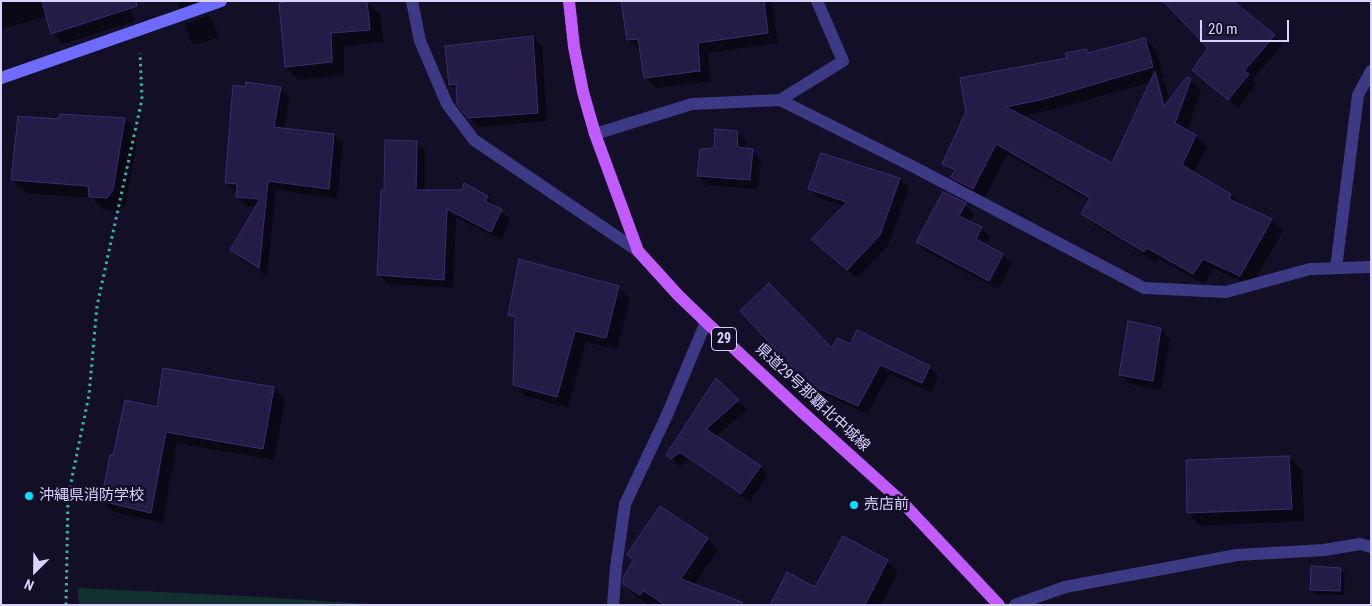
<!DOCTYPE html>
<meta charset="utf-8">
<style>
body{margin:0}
#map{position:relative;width:1372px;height:606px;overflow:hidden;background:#130f26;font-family:"Roboto Condensed",sans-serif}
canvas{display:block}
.frame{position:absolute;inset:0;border:2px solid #d9d4ff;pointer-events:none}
.north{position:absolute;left:10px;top:546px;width:50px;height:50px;-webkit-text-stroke:4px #130f26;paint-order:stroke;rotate:203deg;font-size:14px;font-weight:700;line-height:20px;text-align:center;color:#d9d4ff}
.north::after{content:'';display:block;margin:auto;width:18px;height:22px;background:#d9d4ff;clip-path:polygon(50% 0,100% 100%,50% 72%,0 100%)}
.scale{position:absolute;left:1200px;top:20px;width:89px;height:22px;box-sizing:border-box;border:2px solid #d9d4ff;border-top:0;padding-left:6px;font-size:15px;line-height:18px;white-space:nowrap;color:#d9d4ff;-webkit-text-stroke:4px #130f26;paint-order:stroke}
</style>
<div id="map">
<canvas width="1372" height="606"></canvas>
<div class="frame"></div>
<div class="north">N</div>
<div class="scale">20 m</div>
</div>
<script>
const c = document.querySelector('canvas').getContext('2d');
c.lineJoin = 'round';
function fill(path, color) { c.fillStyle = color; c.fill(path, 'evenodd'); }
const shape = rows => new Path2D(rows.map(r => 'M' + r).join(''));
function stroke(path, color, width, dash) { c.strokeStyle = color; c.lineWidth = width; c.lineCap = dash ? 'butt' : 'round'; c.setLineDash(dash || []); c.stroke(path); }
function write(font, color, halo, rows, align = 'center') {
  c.font = font + ' "Roboto Condensed","Noto Sans JP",sans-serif'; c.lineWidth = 5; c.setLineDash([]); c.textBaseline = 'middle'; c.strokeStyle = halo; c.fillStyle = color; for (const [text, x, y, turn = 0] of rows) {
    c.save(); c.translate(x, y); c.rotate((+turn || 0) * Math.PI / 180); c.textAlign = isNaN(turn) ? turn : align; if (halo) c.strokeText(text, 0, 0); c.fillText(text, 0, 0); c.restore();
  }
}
const green = shape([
 [78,588,245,596,386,605,79,605]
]);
const shadow = shape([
 [1,1,79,1,129,5,134,21,63,44,52,33,47,16,1,29],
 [177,1,208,1,188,16,179,7],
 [622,1,772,1,778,43,708,53,710,81,656,88,645,77,641,50,639,50,628,40],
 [1165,1,1233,1,1232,2,1283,44,1252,80,1256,84,1238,108,1202,78,1210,48],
 [367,2,380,15,383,42,344,46,344,75,299,80,286,67],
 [208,16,212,20,219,37,195,45,190,40,185,24],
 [533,37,542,46,547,121,478,127,469,117,458,92,451,85],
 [1145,39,1156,50,1164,78,1161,79,1165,83,1170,101,1190,80,1201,91,1187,131,1196,136,1207,147,1193,173,1231,195,1242,206,1272,220,1283,231,1251,286,1214,269,1204,284,1158,258,1156,262,1093,224,1082,213,1090,201,1007,154,984,199,963,188,952,177,954,174,944,164,967,113,1085,50,1090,54],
 [1151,82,1112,164,1021,116,1055,109],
 [246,88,280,88,289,97,284,130,334,135,343,144,337,198,276,190,267,275,260,271,265,216,263,219,257,269,241,259,232,250,257,206,246,206,237,197,238,192,235,191,226,182],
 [125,119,138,132,126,204,120,211,103,209,92,198,26,193,13,180,59,121],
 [737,132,746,141,746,149,752,150,761,160,758,189,707,185,698,176,716,150],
 [416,142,425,151,425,191,487,197,497,206,496,208,501,211,510,220,501,240,456,217,453,288,388,284,379,275,385,191],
 [822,154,900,179,909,188,888,245,857,278,822,248,844,206,819,198,810,189],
 [965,204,974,214,970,223,981,228,990,237,986,246,1003,255,1012,264,998,289,926,251,917,242],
 [619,288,630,299,617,349,586,342,568,408,526,396,514,385,516,321,509,314],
 [1161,329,1170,338,1161,390,1130,384,1121,375],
 [850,345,929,367,938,376,931,392,889,374,867,414,819,392,809,383],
 [717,380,747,410,715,437,760,467,768,475,750,502,689,459,680,467,668,455],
 [274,388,285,400,274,460,177,443,163,523,114,512,102,501,114,458,158,409],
 [1289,457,1302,470,1304,521,1201,526,1188,513],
 [660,508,707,539,718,550,694,586,745,605,661,605,655,601,650,605,635,595,624,583],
 [887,561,898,572,881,605,771,605],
 [1341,570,1345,574,1344,595,1316,594,1311,589]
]);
const building = shape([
 [42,1,136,1,137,6,51,34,42,1],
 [293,1,367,1,370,30,331,33,332,62,285,67,279,3,293,1],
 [621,1,764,1,768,33,698,43,700,71,644,78,638,39,627,40,621,1],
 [1163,1,1233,1,1275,35,1244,71,1249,74,1228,100,1192,70,1208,48,1163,1],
 [533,36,538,113,468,118,457,104,456,84,449,85,445,46,533,36],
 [1145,38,1153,67,1044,99,1006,107,1112,163,1155,71,1164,106,1187,77,1191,79,1175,123,1196,135,1182,165,1231,194,1229,199,1272,219,1240,276,1203,259,1193,274,1147,248,1144,252,1081,214,1090,198,996,144,973,189,951,177,955,170,942,164,966,112,960,78,1067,58,1065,53,1086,49,1088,53,1145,38],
 [246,82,281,87,274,127,334,134,329,189,268,181,259,268,230,250,260,199,236,197,237,184,225,183,233,85,245,87,246,82],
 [60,114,125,118,113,190,107,198,89,197,88,186,11,180,18,116,58,119,60,114],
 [715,129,737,131,738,147,753,149,750,180,697,176,700,149,714,148,715,129],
 [385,140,417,141,416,190,462,190,464,183,488,196,485,201,502,209,491,232,447,209,444,280,377,275,381,190,384,190,385,140],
 [821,153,900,178,880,235,847,270,811,239,847,202,808,189,821,153],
 [943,192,966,203,959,216,982,227,976,239,1003,254,989,281,916,242,943,192],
 [519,259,619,286,606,338,575,331,557,397,513,385,515,317,508,315,519,259],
 [769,283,832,348,837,338,850,344,857,330,930,366,922,383,880,365,858,406,808,384,740,311,769,283],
 [1128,321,1161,328,1153,381,1119,375,1128,321],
 [163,368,274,387,263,449,166,432,151,513,101,501,110,455,113,456,125,400,157,407,163,368],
 [716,378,739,400,706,429,761,466,741,494,680,452,671,459,666,455,716,378],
 [1289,456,1292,509,1187,513,1186,460,1289,456],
 [660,506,708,538,681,579,742,602,742,605,665,605,644,591,640,595,623,584,623,578,633,560,627,554,660,506],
 [843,536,888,560,865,605,770,605,787,572,815,587,843,536],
 [1311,566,1341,568,1340,591,1310,590,1311,566]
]);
const path = shape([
 [66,605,68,497,89,395,97,306,142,99,140,53]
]);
const street = shape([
 [412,1,420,41,447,104,474,140,638,251],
 [780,100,914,167,1144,288,1226,292,1310,269,1371,267],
 [595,134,692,104,780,100,843,61,817,1],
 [1336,268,1358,95,1371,71],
 [613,605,616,567,625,504,667,415,706,322],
 [1015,605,1065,587,1237,555,1324,550,1360,544,1371,547]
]);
const secondary = shape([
 [1,78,221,1]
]);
const primary = shape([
 [569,1,574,47,583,92,595,134,638,251,678,295,706,322,801,411,903,503,999,605]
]);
const markers = [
 [29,496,5,"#00e5ff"],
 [854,505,5,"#00e5ff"]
];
const shields = [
 [724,339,25]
];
const shieldNames = [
 ["29",724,339]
];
const streetNames = [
 ["県道29号那覇北中城線",812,398,43]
];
const poiNames = [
 ["沖縄県消防学校",39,496],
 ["売店前",864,505]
];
fill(green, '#12302f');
fill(shadow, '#0007');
fill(building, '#241b47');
stroke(building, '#3b2d73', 1);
stroke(path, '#2fb8b0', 3, [2.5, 4]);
stroke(street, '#3d3a85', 12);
stroke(secondary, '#6f6bff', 12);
stroke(primary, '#c25bff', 12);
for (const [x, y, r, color] of markers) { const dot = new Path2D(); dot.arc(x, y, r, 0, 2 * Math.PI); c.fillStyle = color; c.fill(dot); stroke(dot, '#130f26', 2); }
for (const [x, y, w] of shields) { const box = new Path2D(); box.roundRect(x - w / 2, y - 11.5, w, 23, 4); c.fillStyle = '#130f26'; c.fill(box); stroke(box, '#d9d4ff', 1); }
write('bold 14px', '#d9d4ff', null, shieldNames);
write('15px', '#d9d4ff', '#130f26', streetNames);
write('15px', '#d9d4ff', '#130f26', poiNames, 'left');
</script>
